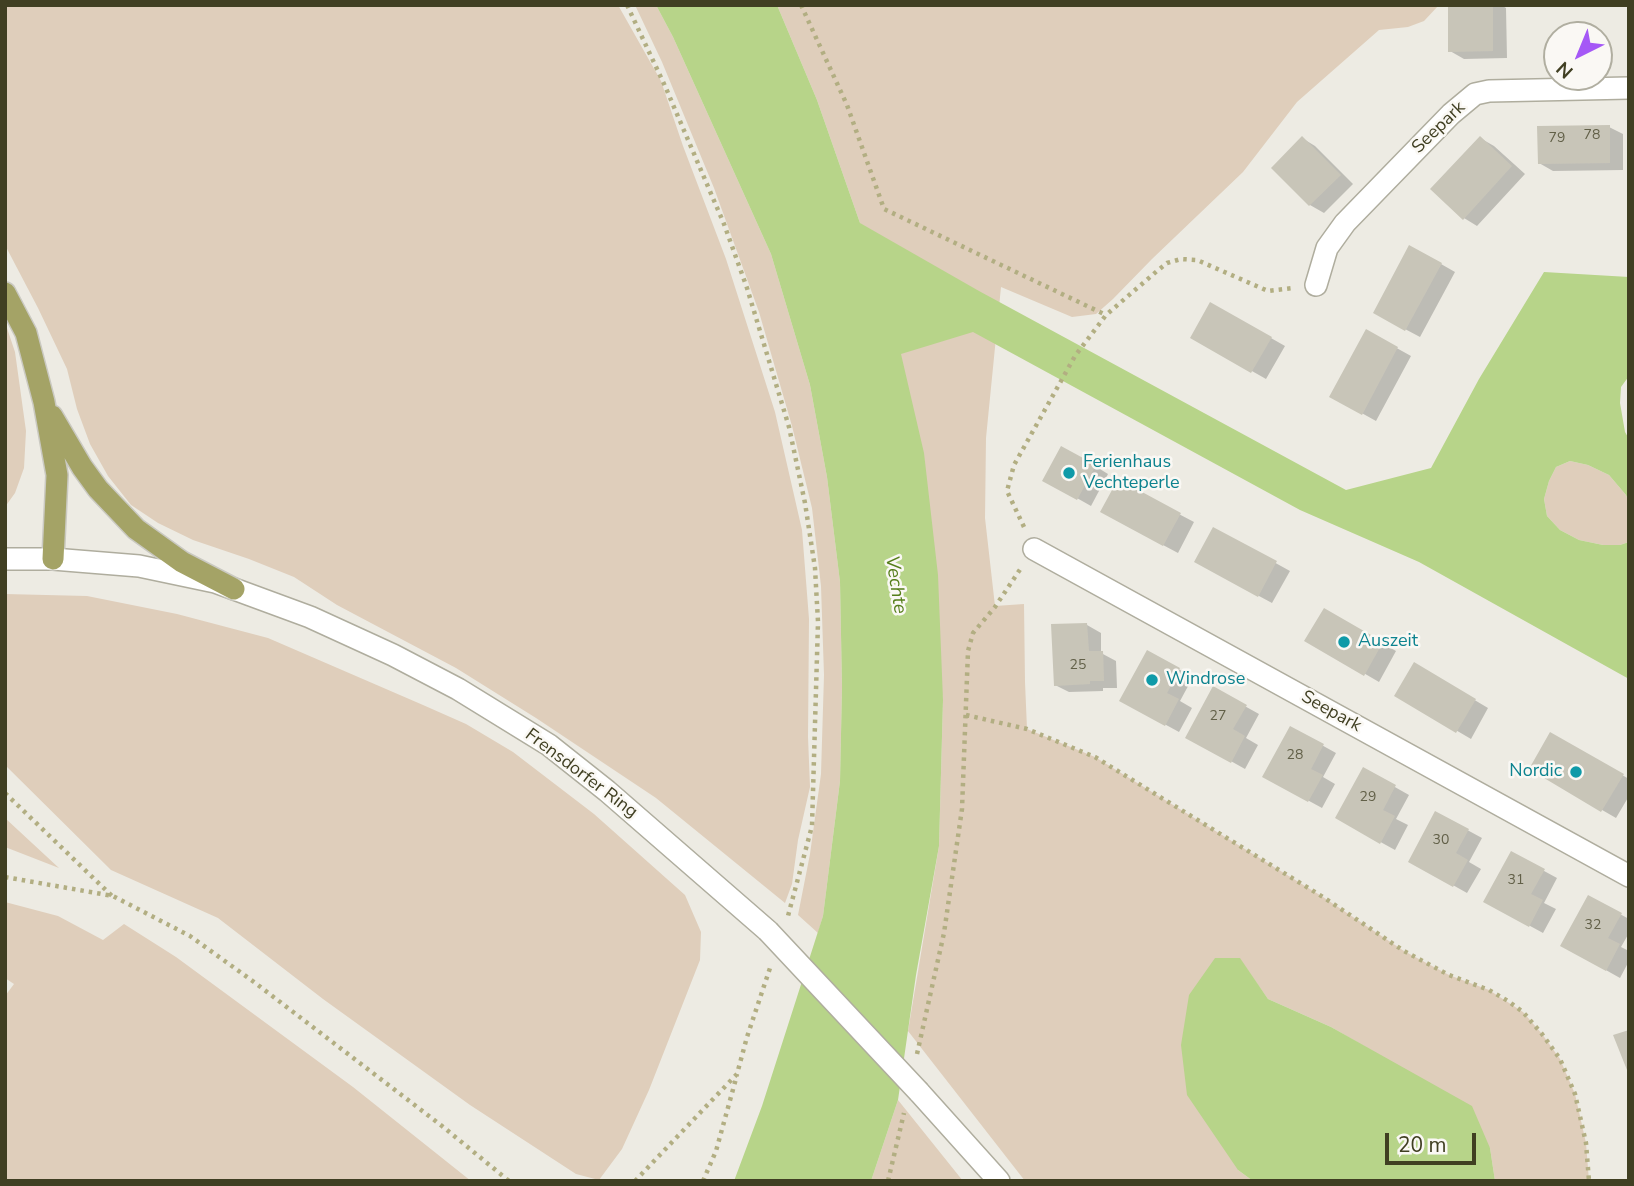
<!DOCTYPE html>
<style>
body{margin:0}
#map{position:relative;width:1634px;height:1186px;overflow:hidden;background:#edebe3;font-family:"Nunito Sans",sans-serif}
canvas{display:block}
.frame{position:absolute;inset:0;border:7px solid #403f22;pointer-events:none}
.north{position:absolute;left:1543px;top:21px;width:70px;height:70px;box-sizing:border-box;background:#faf8f4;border:2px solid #b0aea0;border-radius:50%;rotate:223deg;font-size:19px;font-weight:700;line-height:28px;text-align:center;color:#403f22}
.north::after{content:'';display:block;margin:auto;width:24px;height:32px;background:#a558f6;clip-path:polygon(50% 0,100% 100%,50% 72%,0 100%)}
.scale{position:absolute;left:1385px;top:1133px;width:91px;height:32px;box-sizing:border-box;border:4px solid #403f22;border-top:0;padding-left:9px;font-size:21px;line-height:24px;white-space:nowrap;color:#403f22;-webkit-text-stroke:5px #faf8f4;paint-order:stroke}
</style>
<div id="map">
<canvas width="1634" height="1186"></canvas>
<div class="frame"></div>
<div class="north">N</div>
<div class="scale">20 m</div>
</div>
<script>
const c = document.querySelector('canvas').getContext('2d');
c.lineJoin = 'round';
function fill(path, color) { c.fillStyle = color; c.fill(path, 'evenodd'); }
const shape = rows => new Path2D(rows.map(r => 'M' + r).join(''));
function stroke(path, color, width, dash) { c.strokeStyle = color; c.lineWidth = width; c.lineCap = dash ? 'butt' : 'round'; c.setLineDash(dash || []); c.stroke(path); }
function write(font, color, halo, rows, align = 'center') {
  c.font = font + ' "Nunito Sans",sans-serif'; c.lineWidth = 5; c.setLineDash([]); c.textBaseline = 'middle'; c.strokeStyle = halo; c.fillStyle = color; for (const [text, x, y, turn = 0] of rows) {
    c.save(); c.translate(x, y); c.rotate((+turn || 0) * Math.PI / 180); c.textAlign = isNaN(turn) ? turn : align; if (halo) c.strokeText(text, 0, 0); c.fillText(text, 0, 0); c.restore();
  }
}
const green = shape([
 [5,5,618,5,661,81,683,146,726,259,775,412,802,530,809,619,808,737,810,787,798,840,792,884,785,903,656,798,536,718,456,668,337,605,294,577,249,559,193,540,158,523,131,505,108,476,90,444,77,409,67,369,38,308,5,245],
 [635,5,656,5,673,37,771,254,810,385,827,477,840,582,842,687,840,781,823,916,818,933,798,915,810,854,821,774,824,675,821,586,812,508,792,426,759,312,714,188,662,62],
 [777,5,1439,5,1424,21,1408,27,1379,30,1297,102,1243,172,1152,259,1113,299,1096,314,1072,317,1001,287,986,438,985,518,995,606,1024,604,1025,682,1027,729,1095,757,1323,897,1404,951,1449,975,1489,990,1523,1012,1542,1034,1560,1059,1575,1094,1586,1143,1589,1181,1495,1181,1490,1148,1395,1064,1331,1027,1268,999,1239,958,1238,1170,1253,1181,1025,1181,908,1031,939,846,943,700,860,223,817,100],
 [5,322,15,352,26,431,24,468,15,493,5,507],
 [1570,461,1588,465,1609,475,1626,495,1629,502,1629,542,1620,545,1603,545,1579,540,1560,530,1547,516,1544,499,1549,481,1556,467],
 [5,594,87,596,177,614,268,638,423,705,466,724,513,752,594,814,685,895,701,932,700,960,649,1090,622,1149,599,1180,576,1174,470,1105,323,999,218,918,111,870,5,765],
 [5,818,59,868,5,847],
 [5,902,58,916,103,940,124,924,176,957,353,1087,471,1181,5,1181,5,996,14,984,5,978],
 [898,1100,963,1181,871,1181]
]);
const water = shape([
 [656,5,777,5,817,100,860,223,979,291,1346,490,1431,468,1479,379,1544,272,1629,277,1629,376,1621,387,1620,403,1625,432,1629,439,1629,502,1626,495,1609,475,1588,465,1570,461,1556,467,1549,481,1544,499,1547,516,1560,530,1579,540,1603,545,1620,545,1629,542,1629,679,1419,562,1300,510,973,332,901,354,924,453,938,575,943,700,939,846,916,975,898,1100,871,1181,734,1181,762,1106,823,916,840,781,842,687,840,582,827,477,810,385,771,254,673,37],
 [1215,958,1240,958,1268,999,1331,1027,1472,1106,1490,1148,1495,1181,1253,1181,1238,1170,1187,1095,1181,1045,1189,995]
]);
const shadow = shape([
 [1450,5,1501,5,1506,8,1507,58,1464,59,1450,51],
 [1609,127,1623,134,1623,170,1553,171,1539,163],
 [1302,138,1315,146,1353,184,1324,213,1310,205],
 [1480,138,1494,146,1525,174,1477,226,1464,218],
 [1441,264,1455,272,1420,337,1388,320],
 [1211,304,1285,346,1266,379,1192,337],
 [1366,331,1411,356,1376,421,1331,396],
 [1095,466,1108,474,1091,506,1045,480],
 [1118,482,1194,522,1178,553,1116,520],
 [1214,529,1290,571,1272,603,1209,569],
 [1324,610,1396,651,1379,682,1307,640],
 [1087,625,1101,633,1101,653,1116,661,1117,688,1103,688,1103,691,1069,692,1055,685],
 [1147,652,1193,677,1180,701,1192,708,1179,732,1135,708],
 [1414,664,1488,708,1471,739,1396,695],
 [1214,689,1259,714,1246,738,1258,745,1245,769,1188,737],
 [1291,728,1336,753,1323,777,1335,784,1322,808,1278,784],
 [1551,734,1629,779,1629,796,1616,818,1531,769],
 [1363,769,1409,795,1396,819,1408,825,1395,850,1337,818],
 [1436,813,1482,838,1469,862,1481,869,1467,893,1410,861],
 [1511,853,1557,878,1544,903,1556,909,1543,933,1499,909],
 [1589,897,1629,919,1629,933,1621,947,1629,951,1629,961,1620,978,1563,946]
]);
const building = shape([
 [1448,5,1493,5,1493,51,1448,52],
 [1610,125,1610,163,1538,164,1537,126],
 [1302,136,1341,175,1309,206,1271,168],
 [1480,136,1512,166,1463,220,1430,189],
 [1409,245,1442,263,1405,331,1373,313],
 [1210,302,1272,337,1251,373,1190,338],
 [1366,329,1398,347,1362,415,1329,397],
 [1061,446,1096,465,1077,500,1042,481],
 [1118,479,1181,513,1163,546,1100,512],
 [1213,527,1277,561,1258,597,1194,562],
 [1324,608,1383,642,1364,676,1304,641],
 [1087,623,1089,651,1103,651,1104,681,1090,681,1090,684,1054,686,1051,624],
 [1147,650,1180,668,1167,693,1179,699,1165,726,1119,701],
 [1414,662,1476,699,1456,733,1394,696],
 [1213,686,1247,705,1233,729,1245,736,1231,763,1185,738],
 [1290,726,1324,744,1311,769,1323,775,1308,802,1262,777],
 [1550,732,1624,774,1601,812,1529,769],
 [1363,767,1396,785,1383,810,1395,816,1380,844,1335,818],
 [1435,811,1469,829,1456,853,1468,860,1453,887,1408,862],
 [1511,851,1545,869,1531,894,1543,900,1529,927,1483,902],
 [1588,895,1622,913,1608,938,1620,944,1606,971,1560,946],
 [1629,1030,1629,1075,1613,1035]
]);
const path = shape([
 [627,5,665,86,724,224,747,288,789,427,805,503,815,568,818,622,812,826,788,916],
 [801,5,847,105,884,209,1106,315],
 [1024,527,1007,491,1014,465,1075,356,1106,315,1157,271,1167,263,1181,259,1197,260,1268,291,1293,288],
 [966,715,1027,729,1095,757,1323,897,1404,951,1449,975,1489,990,1508,1001,1523,1012,1542,1034,1560,1059,1575,1094,1586,1143,1589,1181],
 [5,793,112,896],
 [5,877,113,896,190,936,254,982,442,1126,509,1181],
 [917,1054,944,933,962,809,968,651,973,633,995,607,1021,568],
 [635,1181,737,1074,747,1037,770,968],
 [703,1181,716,1151,737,1075],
 [888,1181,904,1113]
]);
const minor = shape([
 [1316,285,1327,248,1345,223,1451,114,1475,94,1489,91,1629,88],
 [1034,549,1629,876]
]);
const tertiary = shape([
 [5,559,53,559,139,566,215,582,310,617,393,655,458,689,549,745,607,791,768,931],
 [919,1092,999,1181]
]);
const primary = shape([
 [5,293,26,333,44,402,57,475,53,559],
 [52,416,82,467,98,489,136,529,182,562,234,589]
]);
const tertiaryBridge = shape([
 [768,931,919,1092]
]);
const markers = [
 [1069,473,7,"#0f9aa8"],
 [1344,642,7,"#0f9aa8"],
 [1152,680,7,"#0f9aa8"],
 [1576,772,7,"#0f9aa8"]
];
const numberNames = [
 ["78",1592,136],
 ["79",1557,139],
 ["25",1078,666],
 ["27",1218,717],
 ["28",1295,756],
 ["29",1368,798],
 ["30",1441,841],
 ["31",1516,881],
 ["32",1593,926]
];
const streetNames = [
 ["Seepark",1439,128,-44],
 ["Seepark",1331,712,29],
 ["Frensdorfer Ring",581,774,37]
];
const cultureNames = [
 ["Ferienhaus",1083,463],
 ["Vechteperle",1083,484],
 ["Auszeit",1358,642],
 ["Windrose",1166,680],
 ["Nordic",1562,772,"right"]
];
const waterNames = [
 ["Vechte",895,585,81]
];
fill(green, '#dfcebb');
fill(water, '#b7d489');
fill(shadow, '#0003');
fill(building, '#c8c5b8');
stroke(minor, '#afad9e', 24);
stroke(tertiary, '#afad9e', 24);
stroke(primary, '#cac9c1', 24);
stroke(path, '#b2ae82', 4.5, [3.5, 5]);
stroke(minor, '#fff', 21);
stroke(tertiary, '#fff', 21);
stroke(primary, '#a4a366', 21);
stroke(tertiaryBridge, '#afad9e', 24, []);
stroke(tertiaryBridge, '#fff', 21);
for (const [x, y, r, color] of markers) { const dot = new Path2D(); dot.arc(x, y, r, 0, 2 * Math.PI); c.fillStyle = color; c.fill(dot); stroke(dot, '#faf8f4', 2.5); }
write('14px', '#626048', null, numberNames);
write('18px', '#403f22', '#faf8f4', streetNames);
write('18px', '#0d838f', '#faf8f4', cultureNames, 'left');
write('italic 19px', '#557e1a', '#faf8f4', waterNames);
</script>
